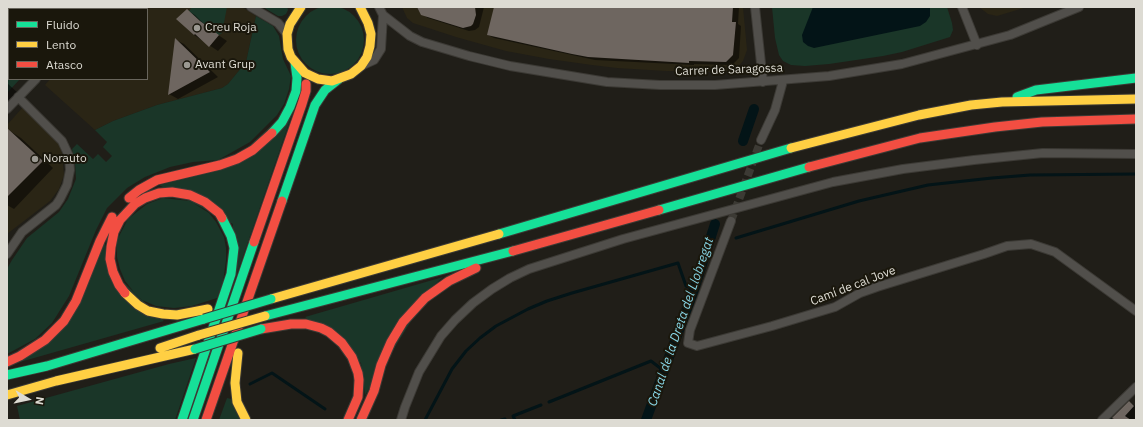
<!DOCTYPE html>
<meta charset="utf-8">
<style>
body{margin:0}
#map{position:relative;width:1143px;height:427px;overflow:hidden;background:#201e18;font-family:"IBM Plex Sans",sans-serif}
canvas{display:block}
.frame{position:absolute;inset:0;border:8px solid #dddbd3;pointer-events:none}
.legend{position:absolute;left:8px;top:8px;width:140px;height:72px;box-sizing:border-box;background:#1a170c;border:1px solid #68655c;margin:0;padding:5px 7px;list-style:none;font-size:12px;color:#dddbd3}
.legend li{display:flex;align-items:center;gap:8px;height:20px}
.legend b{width:20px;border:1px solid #68655c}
.north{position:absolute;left:8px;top:379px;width:40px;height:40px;-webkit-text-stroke:3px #1a170c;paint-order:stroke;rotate:99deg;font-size:11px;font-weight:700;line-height:16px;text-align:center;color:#dddbd3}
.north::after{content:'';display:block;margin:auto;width:14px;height:18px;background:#dddbd3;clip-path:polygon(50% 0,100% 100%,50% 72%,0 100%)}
</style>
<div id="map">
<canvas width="1143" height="427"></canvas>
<div class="frame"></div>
<ul class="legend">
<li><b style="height:5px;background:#16e098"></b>Fluido</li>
<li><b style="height:5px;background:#ffcf43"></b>Lento</li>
<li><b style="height:5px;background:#f24e42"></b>Atasco</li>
</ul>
<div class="north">N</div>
</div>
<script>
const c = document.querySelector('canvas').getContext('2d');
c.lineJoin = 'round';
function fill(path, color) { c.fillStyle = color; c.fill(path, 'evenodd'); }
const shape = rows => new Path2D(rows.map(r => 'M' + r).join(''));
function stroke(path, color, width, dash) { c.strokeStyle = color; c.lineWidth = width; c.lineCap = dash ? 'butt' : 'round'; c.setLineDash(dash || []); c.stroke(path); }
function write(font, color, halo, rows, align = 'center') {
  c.font = font + ' "IBM Plex Sans",sans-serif'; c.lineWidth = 4; c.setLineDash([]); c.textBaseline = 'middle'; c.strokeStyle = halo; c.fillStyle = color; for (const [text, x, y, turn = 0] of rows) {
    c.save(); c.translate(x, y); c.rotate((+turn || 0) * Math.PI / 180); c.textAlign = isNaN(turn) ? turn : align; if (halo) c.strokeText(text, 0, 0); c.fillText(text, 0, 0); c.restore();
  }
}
const built = shape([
 [120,7,242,7,256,16,246,62,228,84,222,88,157,105,113,121,95,130,45,85,50,79,147,79,147,9,118,9],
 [402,7,743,7,747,50,743,61,736,69,726,72,666,71,617,68,592,65,549,59,506,51,456,37,413,23,407,18],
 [979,7,1027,7,997,16,988,14],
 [23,107,61,143,64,175,59,189,50,201,7,234,7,125]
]);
const green = shape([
 '296 40a34 34 0 1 1 68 0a34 34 0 1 1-68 0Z',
 [7,7,89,7,88,9,9,9,9,79,20,79,7,93],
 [192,7,227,7,222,33,219,35,200,21,189,11],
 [263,7,287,7,288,10,286,14,282,16,278,16],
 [772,7,947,7,952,23,953,30,950,37,902,52,883,56,829,64,805,66,791,65,783,61,779,55,775,38],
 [256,16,273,26,279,36,283,59,291,76,289,89,284,104,277,115,250,142,218,160,193,162,170,167,145,177,127,188,107,208,96,230,69,296,52,323,35,339,7,354,7,269,12,260,27,238,59,212,68,199,76,179,75,162,72,149,77,144,93,159,98,154,106,162,112,156,103,147,107,142,95,130,113,121,157,105,222,88,228,84,246,62],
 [296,103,230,294,233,224,159,185,225,168],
 [163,198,190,201,209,213,216,222,224,237,226,248,226,260,223,282,217,298,192,306,174,308,156,306,142,300,134,292,125,281,120,269,117,257,117,240,128,219,147,204],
 [105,241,106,265,164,321,20,362,42,348],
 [443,277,433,286,365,395,361,363,305,317],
 [196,358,175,420,20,420,17,406,169,364],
 [227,398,231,399,240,420,219,420]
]);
const water = shape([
 [813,7,930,7,930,16,926,22,920,26,814,48,808,46,803,42,802,35]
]);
const shadow = shape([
 [418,7,484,7,479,27,475,30,469,31,428,18,422,14],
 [495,7,739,7,738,24,741,26,739,58,732,65,694,64,694,65,595,60,494,38,488,35],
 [187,10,195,15,208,28,227,41,218,51,194,35],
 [176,40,184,44,218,77,178,99,169,94],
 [7,83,19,94,7,106],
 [10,131,21,138,53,168,14,209,7,205,7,134],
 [1129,403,1136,406,1136,418,1133,420,1118,420]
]);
const stream = shape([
 [711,237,714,238],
 [736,238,859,201,928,185,992,178,1030,175,1136,174],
 [250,384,272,373,325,409],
 [549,402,651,361,664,371],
 [425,420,452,369,466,351,480,338,496,326,528,309,547,301,572,293,678,263,686,286,694,289],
 [501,420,505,419],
 [515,420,513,416,541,405],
 [1108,420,1110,418]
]);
const canal = shape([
 [743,141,754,109],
 [646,420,694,289,715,224]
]);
const building = shape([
 [417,7,475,7,476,15,473,24,471,26,463,28,421,15],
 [494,7,733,7,732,22,736,22,733,55,726,62,689,61,689,63,588,57,572,54,487,35],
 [187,9,200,21,219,35,209,47,195,34,194,35,176,19],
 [175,38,210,72,168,95],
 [7,128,43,161,7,197],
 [1129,401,1134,406,1125,416,1131,420,1116,420,1112,418]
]);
const streetTunnel = shape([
 [731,221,761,140]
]);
const street = shape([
 [251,7,278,23,287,34],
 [755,7,763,82],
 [962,7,977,45],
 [104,9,106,7],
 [383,15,410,36,422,42,469,56,510,66,607,82,660,85,715,85,829,76,902,64,1010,35,1079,7],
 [363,65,374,60,381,49,383,15,379,7],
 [7,109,36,79],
 [761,140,775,110,783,81],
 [731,221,690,330,688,343,697,346,772,326,835,307,860,293,877,287,984,254,1007,246,1031,244,1055,252,1136,311],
 [7,254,22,232,56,205,60,199,67,185,70,170,69,156,62,141,18,97],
 [401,420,405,407,419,372,441,336,455,320,473,303,492,289,510,278,529,269,623,239,833,182,903,169,974,160,1043,153,1136,154],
 [1102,420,1136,387]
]);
const fast = shape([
 [1017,97,1036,90,1136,78],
 [272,133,282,122,290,107,296,91,297,78,295,63],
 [282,201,315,105,325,90,339,79],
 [659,210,809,167],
 [499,234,791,148],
 [265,316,513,251],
 [7,375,47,366,204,319],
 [182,420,231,274,234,248,231,236,222,218],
 [193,420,254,242]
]);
const slow = shape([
 [301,7,290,24,287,34,288,49,291,57,305,73,318,79,332,81,351,74,361,66,367,57,370,46,371,34,368,23,360,7],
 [791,148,919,115,971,105,1002,102,1136,99],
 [125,293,138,305,148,311,163,314,177,315,208,309],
 [271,299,499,234],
 [160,348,199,335],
 [238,353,235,383,237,402,246,420],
 [7,395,56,381,195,349]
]);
const jam = shape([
 [809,167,920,138,995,127,1042,122,1136,119],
 [129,198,139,190,157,180,220,165,237,159,253,150,272,133],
 [254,242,302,104,306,91,306,84],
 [513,251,659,210],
 [125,293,119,285,113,272,110,259,111,247,114,232,120,220,135,204,145,198,159,193,172,192,190,195,205,202,219,213,222,218],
 [261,329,291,324,306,324,321,328,329,332,342,343,352,357,358,373,359,380,358,397,348,420],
 [7,362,20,356,45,340,64,321,76,301,100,241,112,217],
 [206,420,282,201],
 [361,420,374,391,381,365,391,342,403,322,425,298,449,281,476,268]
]);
const fastBridge = shape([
 [204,319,271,299],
 [195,349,261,329]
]);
const slowBridge = shape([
 [199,335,265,316]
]);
const markers = [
 [197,28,4,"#9b9992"],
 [187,65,4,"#9b9992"],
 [35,159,4,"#9b9992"]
];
const poiNames = [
 ["Creu Roja",205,28],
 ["Avant Grup",195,65],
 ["Norauto",43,159]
];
const streetNames = [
 ["Carrer de Saragossa",729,70,-2],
 ["Camí de cal Jove",853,286,-21]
];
const waterNames = [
 ["Canal de la Dreta del Llobregat",681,322,-71]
];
fill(built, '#2a2515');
fill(green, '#1a3628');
fill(water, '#031417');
fill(shadow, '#0007');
stroke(stream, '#031417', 3);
stroke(canal, '#031417', 10);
fill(building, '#6e6660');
stroke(streetTunnel, '#3c3a34', 8, [8, 4]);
stroke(street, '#3c3a35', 10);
stroke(fast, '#3c3a35', 11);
stroke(slow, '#3c3a35', 11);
stroke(jam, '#3c3a35', 11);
stroke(street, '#514f4b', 8);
stroke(fast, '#16e098', 9);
stroke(slow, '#ffcf43', 9);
stroke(jam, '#f24e42', 9);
stroke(fastBridge, '#3c3a35', 11, []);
stroke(slowBridge, '#3c3a35', 11, []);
stroke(fastBridge, '#16e098', 9);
stroke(slowBridge, '#ffcf43', 9);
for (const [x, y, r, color] of markers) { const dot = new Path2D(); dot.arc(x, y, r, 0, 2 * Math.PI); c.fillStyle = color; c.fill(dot); stroke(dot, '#1a170c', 1.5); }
write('12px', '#dddbd3', '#1a170c', poiNames, 'left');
write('12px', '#dddbd3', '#1a170c', streetNames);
write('italic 13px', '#88d7e7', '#1a170c', waterNames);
</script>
